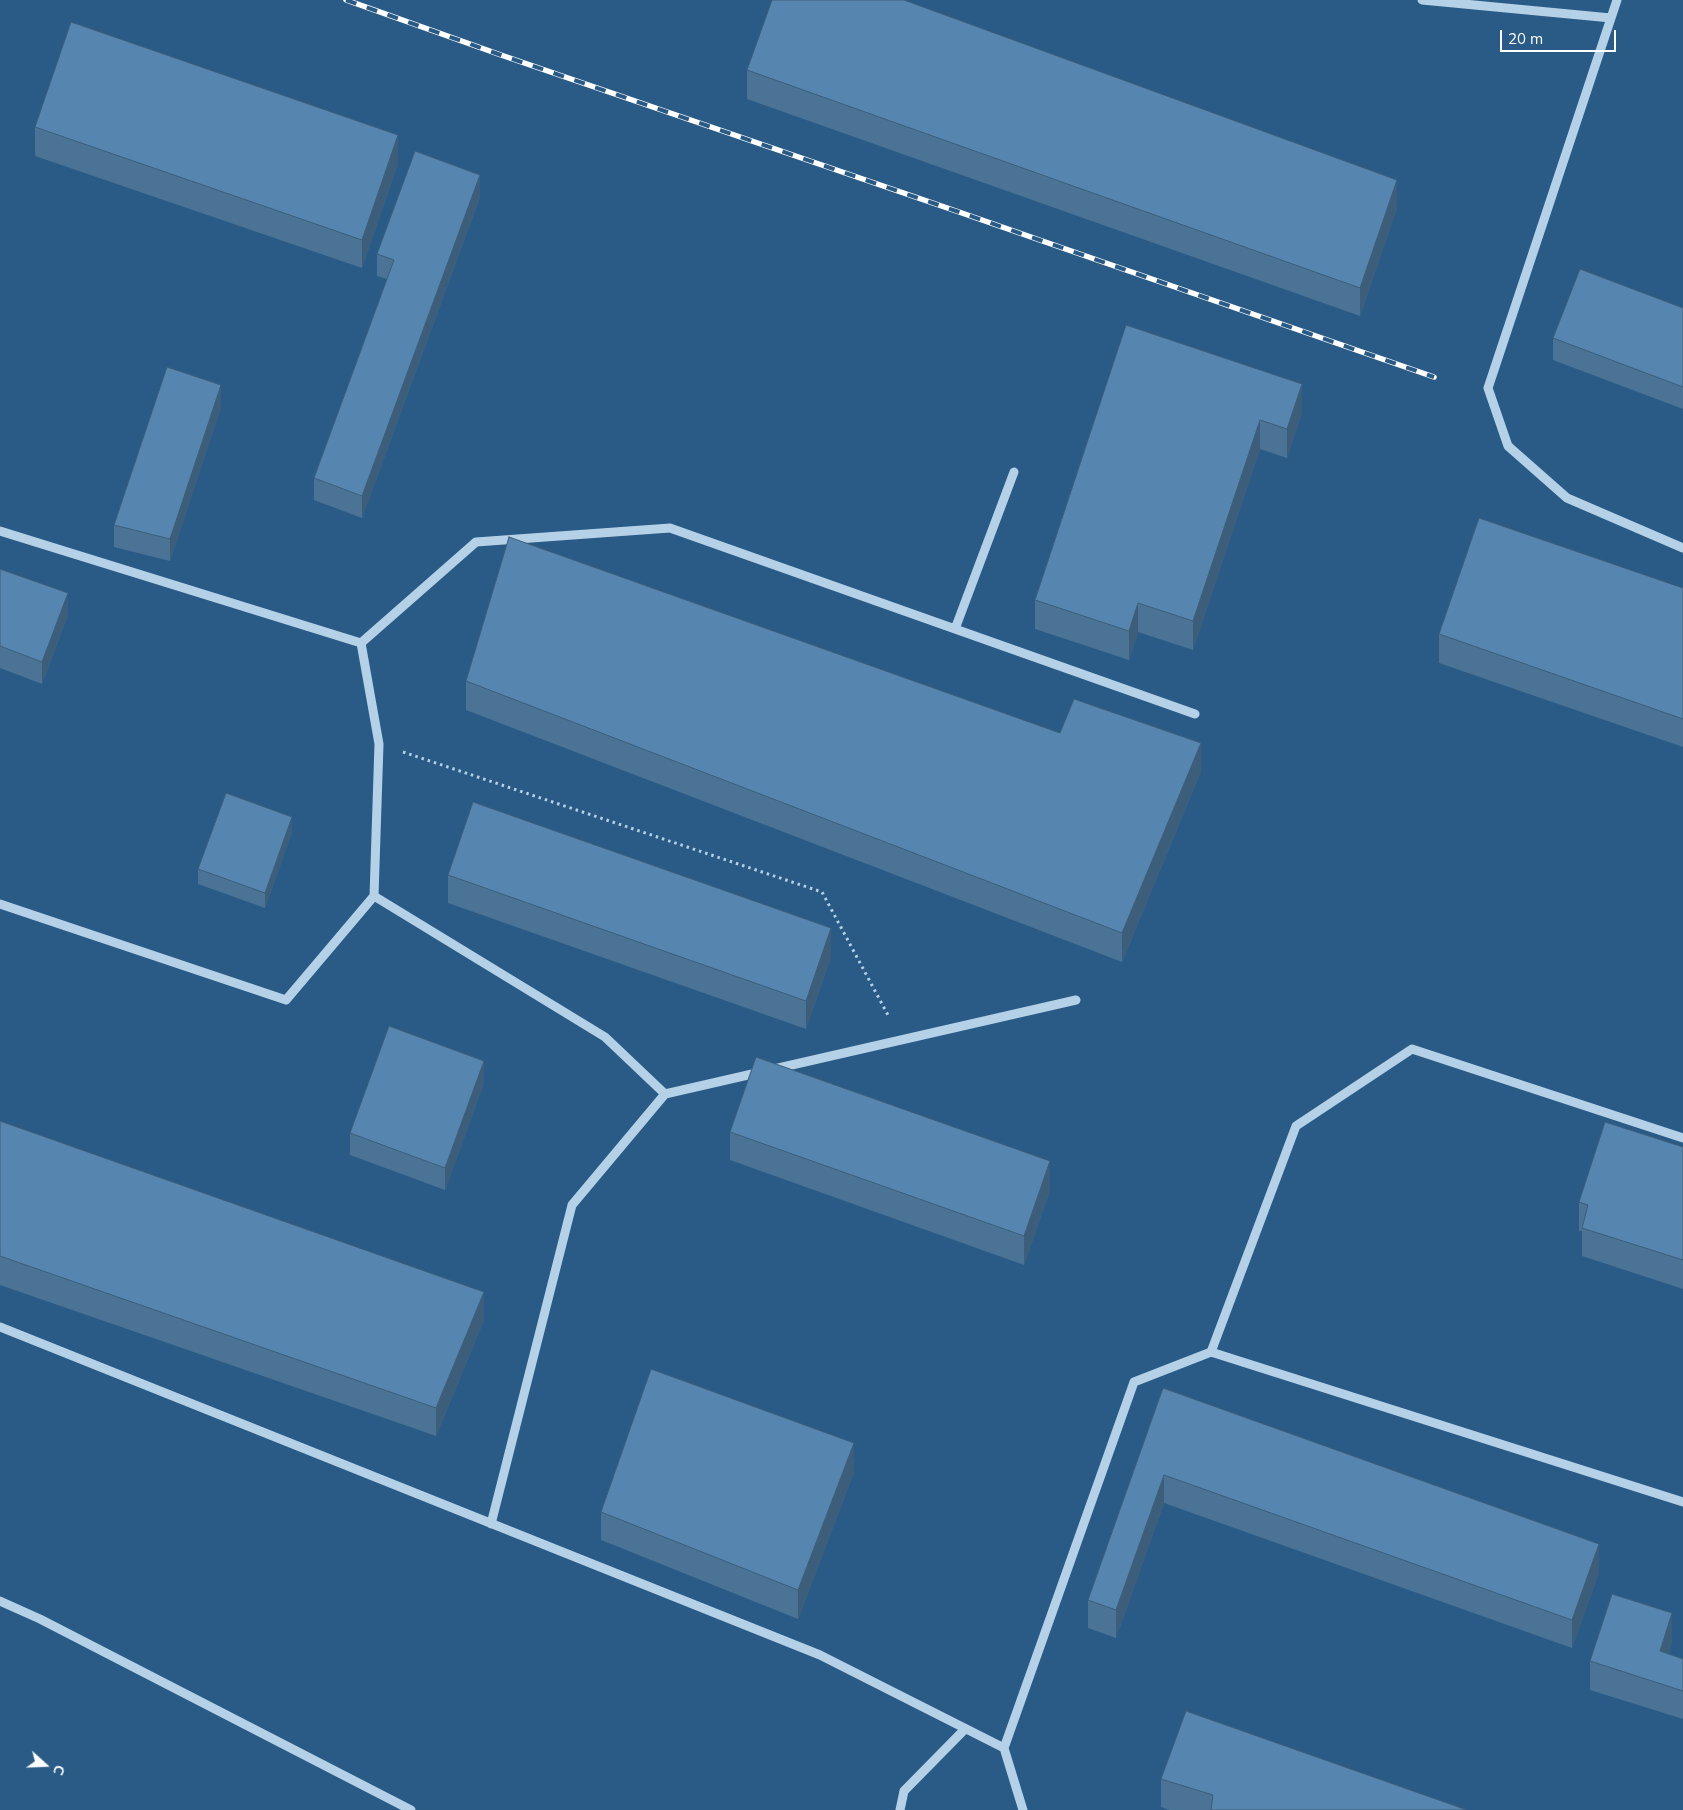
<!DOCTYPE html>
<meta charset="utf-8">
<style>
body{margin:0}
#map{position:relative;width:1683px;height:1810px;overflow:hidden;background:#295b86;font-family:Mulish,sans-serif}
canvas{display:block}
.north{position:absolute;left:20px;top:1740px;width:50px;height:50px;-webkit-text-stroke:4px #295b86;paint-order:stroke;rotate:110deg;font-size:14px;font-weight:700;line-height:20px;text-align:center;color:#fff}
.north::after{content:'';display:block;margin:auto;width:18px;height:22px;background:#fff;clip-path:polygon(50% 0,100% 100%,50% 72%,0 100%)}
.scale{position:absolute;left:1500px;top:30px;width:116px;height:22px;box-sizing:border-box;border:2px solid #fff;border-top:0;padding-left:6px;font-size:15px;line-height:18px;white-space:nowrap;color:#fff;-webkit-text-stroke:4px #295b86;paint-order:stroke}
</style>
<div id="map">
<canvas width="1683" height="1810"></canvas>
<div class="north">С</div>
<div class="scale">20 m</div>
</div>
<script>
const c = document.querySelector('canvas').getContext('2d');
c.lineJoin = 'round';
const shape = rows => new Path2D(rows.map(r => 'M' + r).join(''));
function stroke(path, color, width, dash) { c.strokeStyle = color; c.lineWidth = width; c.lineCap = dash ? 'butt' : 'round'; c.setLineDash(dash || []); c.stroke(path); }
function fill(path, color) { c.fillStyle = color; c.fill(path, 'evenodd'); }
const path = shape([
 [403,752,822,892,889,1017]
]);
const minor = shape([
 [1422,0,1611,18],
 [1617,0,1488,388,1508,446,1567,498,1683,548],
 [0,531,361,643,379,744,374,896,605,1037,665,1094],
 [955,629,1014,472],
 [361,643,476,542,670,528,1195,714],
 [0,904,286,1000,374,896],
 [774,1069,1076,1000],
 [0,1327,820,1655,1004,1748],
 [1211,1352,1296,1126,1412,1049,1683,1138],
 [491,1524,572,1205,665,1094,761,1072],
 [0,1601,40,1619,411,1810],
 [1004,1748,1134,1382,1211,1352,1683,1502],
 [1004,1748,1023,1810],
 [900,1810,904,1791,965,1729]
]);
const rail = shape([
 [346,0,501,55,959,212,1434,377]
]);
const wall = shape([
 [747,70,1397,208,1360,316,747,99],
 [35,127,398,163,362,268,35,156],
 [480,197,362,518,314,500,314,478,387,279,377,276,377,254],
 [1683,308,1683,409,1553,360,1553,338],
 [1126,325,1302,412,1287,458,1260,449,1193,650,1138,632,1129,660,1035,629,1035,600],
 [221,407,170,561,114,547,114,525],
 [0,569,68,615,42,684,0,668],
 [1683,588,1683,747,1439,663,1439,634],
 [466,681,1060,733,1201,771,1122,962,466,710],
 [292,832,265,908,198,884,198,869],
 [448,875,831,957,806,1029,448,903],
 [484,1083,445,1190,350,1155,350,1133],
 [0,1121,484,1320,436,1436,0,1285],
 [730,1132,1050,1190,1024,1265,730,1160],
 [1683,1147,1683,1289,1582,1256,1582,1231,1579,1231,1579,1202],
 [1163,1388,1599,1572,1572,1648,1164,1503,1116,1638,1088,1628,1088,1600],
 [854,1472,798,1619,601,1540,601,1512],
 [1672,1642,1668,1654,1683,1659,1683,1719,1590,1690,1590,1661],
 [1161,1779,1467,1810,1169,1810,1161,1807]
]);
const shadedWall = shape([
 [398,135,398,163,362,268,362,240],
 [480,175,480,197,362,518,362,496],
 [1397,180,1397,208,1360,316,1360,288],
 [1302,384,1302,412,1287,458,1287,429],
 [221,385,221,407,170,561,170,539],
 [1260,420,1260,449,1193,650,1193,621],
 [68,593,68,615,42,684,42,662],
 [1138,603,1138,632,1129,660,1129,631],
 [1201,743,1201,771,1122,962,1122,933],
 [292,817,292,832,265,908,265,893],
 [831,928,831,957,806,1029,806,1001],
 [484,1061,484,1083,445,1190,445,1168],
 [1050,1161,1050,1190,1024,1265,1024,1236],
 [484,1292,484,1320,436,1436,436,1408],
 [854,1443,854,1472,798,1619,798,1590],
 [1164,1475,1164,1503,1116,1638,1116,1610],
 [1599,1544,1599,1572,1572,1648,1572,1620],
 [1672,1613,1672,1642,1660,1680,1660,1651]
]);
const building = shape([
 [772,0,904,0,1397,180,1360,288,747,70,772,0],
 [71,22,398,135,362,240,35,127,71,22],
 [415,151,480,175,362,496,314,478,394,260,377,254,415,151],
 [1580,269,1683,308,1683,387,1553,338,1580,269],
 [1126,325,1302,384,1287,429,1260,420,1193,621,1138,603,1129,631,1035,600,1126,325],
 [167,367,221,385,170,539,114,525,167,367],
 [1479,518,1683,588,1683,719,1439,634,1479,518],
 [509,537,1060,733,1074,699,1201,743,1122,933,466,681,509,537],
 [0,569,68,593,42,662,0,646,0,569],
 [226,793,292,817,265,893,198,869,226,793],
 [473,802,831,928,806,1001,448,875,473,802],
 [389,1026,484,1061,445,1168,350,1133,389,1026],
 [756,1057,1050,1161,1024,1236,730,1132,756,1057],
 [0,1121,484,1292,436,1408,0,1256,0,1121],
 [1605,1122,1683,1147,1683,1260,1582,1228,1588,1205,1579,1202,1605,1122],
 [651,1369,854,1443,798,1590,601,1512,651,1369],
 [1163,1388,1599,1544,1572,1620,1164,1475,1116,1610,1088,1600,1163,1388],
 [1612,1594,1672,1613,1660,1651,1683,1659,1683,1691,1590,1661,1612,1594],
 [1186,1711,1467,1810,1211,1810,1213,1795,1161,1779,1186,1711]
]);
stroke(path, '#b5d1e7', 3, [2.5, 4]);
stroke(minor, '#b5d1e7', 9);
stroke(rail, '#fff', 5.5);
stroke(rail, '#295b86', 4, [11]);
fill(wall, '#4a7396');
fill(shadedWall, '#3c5e7a');
fill(building, '#5686af');
stroke(building, '#3c5e7a', 1);
</script>
